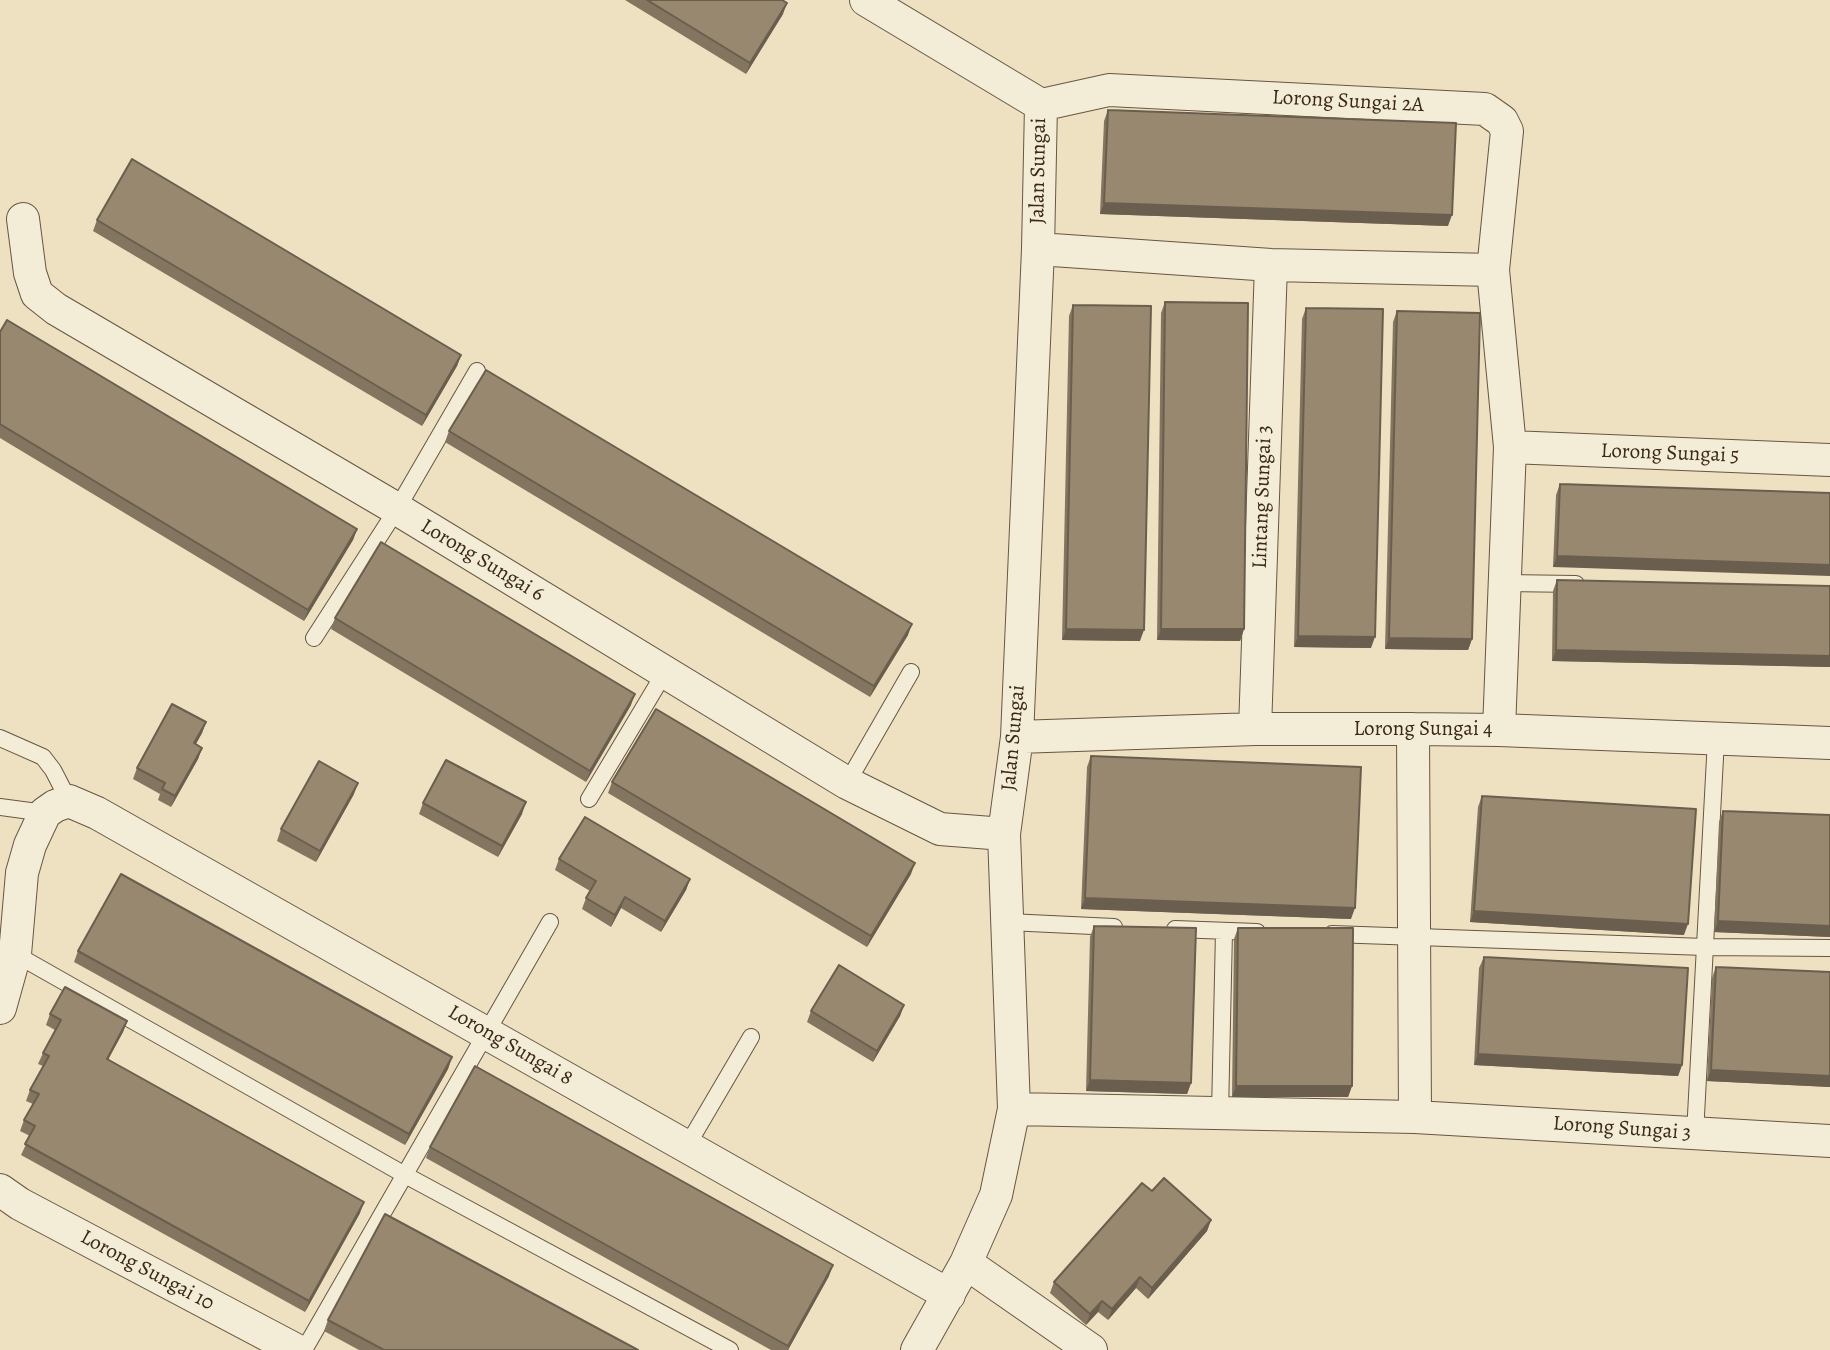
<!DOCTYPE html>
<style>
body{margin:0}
canvas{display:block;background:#ede1c1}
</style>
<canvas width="1830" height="1350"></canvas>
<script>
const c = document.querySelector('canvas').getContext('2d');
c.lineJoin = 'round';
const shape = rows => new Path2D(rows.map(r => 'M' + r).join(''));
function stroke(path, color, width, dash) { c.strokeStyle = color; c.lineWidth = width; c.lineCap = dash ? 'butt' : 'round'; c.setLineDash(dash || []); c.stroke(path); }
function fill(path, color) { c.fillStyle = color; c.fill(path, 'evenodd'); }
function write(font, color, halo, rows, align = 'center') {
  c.font = font + ' Alegreya,serif'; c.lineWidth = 5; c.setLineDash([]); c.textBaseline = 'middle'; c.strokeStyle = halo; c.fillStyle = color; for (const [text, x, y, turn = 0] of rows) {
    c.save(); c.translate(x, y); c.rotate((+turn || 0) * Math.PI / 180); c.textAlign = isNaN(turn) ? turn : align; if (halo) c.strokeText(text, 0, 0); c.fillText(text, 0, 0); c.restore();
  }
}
const service = shape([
 [1505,583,1576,584],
 [314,638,397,509,477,371],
 [0,738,43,757,53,770,69,801],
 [847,783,911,672],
 [589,799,665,672],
 [0,807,45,813],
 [1008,922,1114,927],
 [1175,929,1257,932],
 [1332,934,1705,947,1830,948],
 [15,954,405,1175,730,1350],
 [1220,1113,1224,931],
 [1695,1134,1716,739],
 [687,1146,751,1037],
 [304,1350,550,922]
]);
const minor = shape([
 [866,0,1041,105],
 [1041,105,1109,90,1485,109,1502,121,1507,131,1493,270,1510,447,1499,730],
 [23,219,30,273,37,294,56,309,397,509,847,783,940,829,1004,834],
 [1038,249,1271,265,1493,270],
 [1510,447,1830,460],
 [1255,729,1271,265],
 [1413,729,1415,1117],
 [1017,737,1255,729,1413,729,1499,730,1830,743],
 [0,1008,15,954,22,873,30,845,45,813,55,806,69,801,97,813,949,1295],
 [1014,1109,1415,1117,1830,1141],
 [0,1190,20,1204,296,1350],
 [966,1263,1091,1350],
 [917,1350,966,1263,996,1195,1014,1109,1004,834,1017,737,1038,249,1041,105]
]);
const wall = shape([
 [625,0,782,0,783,14,746,74],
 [1108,110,1448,226,1100,214,1104,121],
 [97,220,461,355,457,366,422,426,93,231],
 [1165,302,1244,629,1240,641,1157,640,1161,313],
 [1073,305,1140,641,1062,640,1069,316],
 [1306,308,1371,648,1294,647,1302,319],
 [1397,311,1472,639,1468,650,1385,649,1393,322],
 [0,332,357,529,353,540,304,621,0,438],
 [449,431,908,635,870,697,445,442],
 [1560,484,1830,493,1553,567,1556,495],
 [1557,580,1830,586,1830,667,1552,661,1553,591],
 [335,618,631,705,586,782,331,629],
 [206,722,202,733,196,744,202,748,198,759,171,807,158,800,160,794,133,779,137,768],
 [1091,756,1351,919,1081,909,1087,767],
 [612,782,911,874,867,947,608,793],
 [354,794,316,862,277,841,281,829],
 [1482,796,1684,935,1470,922,1478,807],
 [423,803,522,814,498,857,419,814],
 [1723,811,1830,815,1830,937,1714,932,1719,822],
 [559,859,690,879,686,890,661,932,621,908,611,927,582,909,586,898,590,891,555,870],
 [1094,926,1191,1083,1187,1094,1086,1091,1090,937],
 [1238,928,1352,1086,1348,1097,1232,1097,1234,939],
 [78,951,452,1057,448,1069,405,1145,74,962],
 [1484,957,1682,1065,1678,1076,1474,1065,1479,968],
 [1716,967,1830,972,1830,1087,1707,1081,1712,978],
 [904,1005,900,1016,873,1062,807,1022,811,1011],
 [50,1014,127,1021,123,1032,108,1060,360,1213,305,1312,21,1155,30,1136,20,1131,24,1120,33,1104,26,1101,30,1090,43,1066,38,1064,43,1053,55,1030,46,1025],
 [430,1147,829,1276,788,1350,771,1350,426,1158],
 [1152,1191,1211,1220,1207,1231,1148,1299,1136,1288,1108,1320,1098,1312,1086,1325,1050,1293,1054,1282],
 [328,1320,638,1350,359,1350,324,1331]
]);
const shadedWall = shape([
 [787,3,783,14,746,74,750,63],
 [1104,203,1452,215,1448,226,1100,214],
 [461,355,457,366,422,426,426,415],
 [357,529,353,540,304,621,308,610],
 [1557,556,1830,565,1830,576,1553,567],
 [912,624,908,635,870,697,874,686],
 [1066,629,1144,630,1140,641,1062,640],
 [1161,629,1244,629,1240,641,1157,640],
 [1298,636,1375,637,1371,648,1294,647],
 [1389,638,1472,639,1468,650,1385,649],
 [1556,650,1830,656,1830,667,1552,661],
 [635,694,631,705,586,782,590,771],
 [206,722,202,733,190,754,194,743],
 [202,748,198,759,171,807,175,796],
 [358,783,354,794,316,862,320,851],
 [526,802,522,814,498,857,502,846],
 [915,863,911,874,867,947,871,936],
 [690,879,686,890,661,932,665,921],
 [625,897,621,908,611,927,615,915],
 [1085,898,1355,908,1351,919,1081,909],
 [1474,911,1688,924,1684,935,1470,922],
 [1718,921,1830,926,1830,937,1714,932],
 [904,1005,900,1016,873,1062,877,1051],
 [127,1021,123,1032,102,1070,107,1059],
 [1478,1054,1682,1065,1678,1076,1474,1065],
 [452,1057,448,1069,405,1145,409,1134],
 [1711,1070,1830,1076,1830,1087,1707,1081],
 [1090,1080,1191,1083,1187,1094,1086,1091],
 [1236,1086,1352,1086,1348,1097,1232,1097],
 [364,1202,360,1213,305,1312,309,1301],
 [1211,1220,1207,1231,1148,1299,1152,1288],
 [833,1265,829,1276,788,1350,787,1350],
 [1140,1277,1136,1288,1108,1320,1112,1309],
 [1102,1301,1098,1312,1086,1325,1090,1314]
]);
const building = shape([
 [647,0,782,0,787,3,750,63,647,0],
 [1108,110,1456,123,1452,215,1104,203,1108,110],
 [132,159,461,355,426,415,97,220,132,159],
 [1165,302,1248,303,1244,629,1161,629,1165,302],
 [1073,305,1151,306,1144,630,1066,629,1073,305],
 [1306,308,1383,309,1375,637,1298,636,1306,308],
 [1397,311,1480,313,1472,639,1389,638,1397,311],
 [7,320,357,529,308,610,0,424,0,332,7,320],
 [486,370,912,624,874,686,449,431,486,370],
 [1560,484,1830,493,1830,565,1557,556,1560,484],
 [381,542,635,694,590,771,335,618,381,542],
 [1557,580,1830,586,1830,656,1556,650,1557,580],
 [172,704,206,722,194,743,202,748,175,796,162,789,165,783,137,768,172,704],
 [656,709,915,863,871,936,612,782,656,709],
 [1091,756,1361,767,1355,908,1085,898,1091,756],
 [446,760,526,802,502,846,423,803,446,760],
 [319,761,358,783,320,851,281,829,319,761],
 [1482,796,1696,809,1688,924,1474,911,1482,796],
 [1723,811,1830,815,1830,926,1718,921,1723,811],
 [585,817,690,879,665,921,625,897,615,915,586,898,596,881,559,859,585,817],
 [121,874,452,1057,409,1134,78,951,121,874],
 [1094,926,1196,928,1191,1083,1090,1080,1094,926],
 [1238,928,1353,928,1352,1086,1236,1086,1238,928],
 [1484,957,1688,968,1682,1065,1478,1054,1484,957],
 [839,965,904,1005,877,1051,811,1011,839,965],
 [1716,967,1830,972,1830,1076,1711,1070,1716,967],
 [65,987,127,1021,107,1059,364,1202,309,1301,25,1144,35,1126,24,1120,39,1094,30,1090,49,1056,43,1053,61,1020,50,1014,65,987],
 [475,1066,833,1265,788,1346,430,1147,475,1066],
 [1164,1178,1211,1220,1152,1288,1140,1277,1112,1309,1102,1301,1090,1314,1054,1282,1142,1183,1152,1191,1164,1178],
 [385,1214,638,1350,384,1350,328,1320,385,1214]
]);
const streetNames = [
 ["Lorong Sungai 2A",1348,102,3],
 ["Jalan Sungai",1039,171,-89],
 ["Lorong Sungai 5",1670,454,2],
 ["Lintang Sungai 3",1263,497,-88],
 ["Lorong Sungai 6",482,561,31],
 ["Lorong Sungai 4",1423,730],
 ["Jalan Sungai",1014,738,-85],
 ["Lorong Sungai 8",510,1046,30],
 ["Lorong Sungai 3",1622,1129,4],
 ["Lorong Sungai 10",147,1271,28]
];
stroke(service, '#685642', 18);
stroke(minor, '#685642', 34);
stroke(service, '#f3ecd7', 16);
stroke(minor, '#f3ecd7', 32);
fill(wall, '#83755f');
fill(shadedWall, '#6a5f4e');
fill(building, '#98886f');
stroke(building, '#6a5f4e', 2);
write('21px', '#3b2817', '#f3ecd7', streetNames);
</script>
